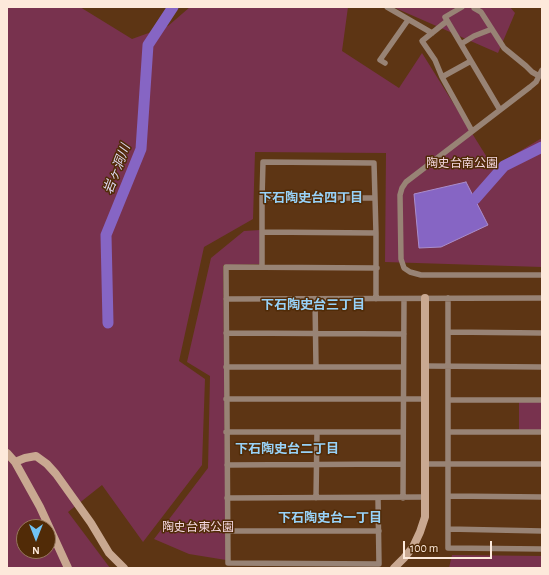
<!DOCTYPE html>
<meta charset="utf-8">
<style>
body{margin:0}
#map{position:relative;width:549px;height:575px;overflow:hidden;background:#5d3514;font-family:"Alegreya Sans",sans-serif}
canvas{display:block}
.frame{position:absolute;inset:0;border:8px solid #fde9db;pointer-events:none}
.north{position:absolute;left:16px;top:519px;width:40px;height:40px;box-sizing:border-box;background:#512b07;border:1px solid #96775c;border-radius:50%;rotate:180deg;font-size:11px;font-weight:700;line-height:16px;text-align:center;color:#fde9db}
.north::after{content:'';display:block;margin:auto;width:14px;height:18px;background:#70c2f4;clip-path:polygon(50% 0,100% 100%,50% 72%,0 100%)}
.scale{position:absolute;left:403px;top:541px;width:89px;height:18px;box-sizing:border-box;border:2px solid #fde9db;border-top:0;padding-left:5px;font-size:12px;line-height:14px;white-space:nowrap;color:#fde9db;-webkit-text-stroke:3px #512b07;paint-order:stroke}
</style>
<div id="map">
<canvas width="549" height="575"></canvas>
<div class="frame"></div>
<div class="north">N</div>
<div class="scale">100 m</div>
</div>
<script>
const c = document.querySelector('canvas').getContext('2d');
c.lineJoin = 'round';
function fill(path, color) { c.fillStyle = color; c.fill(path, 'evenodd'); }
const shape = rows => new Path2D(rows.map(r => 'M' + r).join(''));
function stroke(path, color, width, dash) { c.strokeStyle = color; c.lineWidth = width; c.lineCap = dash ? 'butt' : 'round'; c.setLineDash(dash || []); c.stroke(path); }
function write(font, color, halo, rows, align = 'center') {
  c.font = font + ' "Alegreya Sans","Noto Sans JP",sans-serif'; c.lineWidth = 3; c.setLineDash([]); c.textBaseline = 'middle'; c.strokeStyle = halo; c.fillStyle = color; for (const [text, x, y, turn = 0] of rows) {
    c.save(); c.translate(x, y); c.rotate((+turn || 0) * Math.PI / 180); c.textAlign = isNaN(turn) ? turn : align; if (halo) c.strokeText(text, 0, 0); c.fillText(text, 0, 0); c.restore();
  }
}
const green = shape([
 [7,7,80,7,132,39,168,26,190,7,348,7,342,51,399,88,422,53,493,167,542,138,542,267,385,262,386,153,255,152,253,219,204,247,179,361,205,379,202,465,143,542,102,485,68,512,110,568,7,568],
 [24,527,48,527,48,551,24,551],
 [393,7,510,7,515,13,498,53],
 [260,230,260,264,223,265,226,560,189,554,154,539,208,468,210,376,187,362,211,258,244,231],
 [519,401,542,401,542,430,519,430],
 [452,555,542,556,542,568,449,568]
]);
const water = shape([
 [466,182,488,225,441,247,419,248,414,194,466,182]
]);
const river = shape([
 [475,199,504,166,542,147],
 [108,323,106,235,141,149,148,45,173,7]
]);
const street = shape([
 [387,7,432,33],
 [462,7,445,17,500,110],
 [474,7,474,8,481,12,504,48,526,66,532,72,539,76],
 [447,21,422,41,435,60,442,77,472,131],
 [461,44,474,36,492,29],
 [385,63,380,60,408,20],
 [542,70,536,82,530,87,406,182,402,188,400,195,401,259,404,268,410,272,421,275,542,275],
 [442,77,471,61],
 [262,198,375,198],
 [262,232,376,233,376,299],
 [262,267,262,198,263,162,374,163,376,233],
 [377,268,226,267,228,563,379,564,378,498],
 [448,298,448,548,542,549],
 [226,299,542,298],
 [315,299,316,367],
 [448,332,542,333],
 [226,333,404,334],
 [426,366,542,367],
 [226,367,403,367],
 [226,399,426,399],
 [448,400,542,400],
 [226,432,403,432],
 [448,432,542,432],
 [426,464,542,464],
 [227,465,403,464],
 [448,496,542,497],
 [227,498,425,497],
 [316,498,317,432],
 [403,498,404,299],
 [448,529,542,531],
 [228,531,379,531]
]);
const secondary = shape([
 [7,453,15,462,40,507,68,568],
 [15,462,25,458,36,456,47,464,56,474,91,523,109,553,124,568],
 [394,568,404,558,413,547,420,532,425,517,425,298]
]);
const parkNames = [
 ["陶史台南公園",462,163],
 ["陶史台東公園",198,527]
];
const waterNames = [
 ["岩ヶ洞川",117,169,-69]
];
const neighbourhoodNames = [
 ["下石陶史台四丁目",311,198],
 ["下石陶史台三丁目",313,305],
 ["下石陶史台二丁目",287,449],
 ["下石陶史台一丁目",330,518]
];
fill(green, '#78324e');
fill(water, '#8665c4');
stroke(water, '#aa8dcb', 1);
stroke(river, '#8665c4', 11);
stroke(street, '#988375', 5.5);
stroke(secondary, '#c9a891', 8);
write('12px', '#f4d7e0', '#512b07', parkNames);
write('italic 13px', '#ded7f1', '#512b07', waterNames);
write('bold 13px', '#98d2f8', '#512b07', neighbourhoodNames);
</script>
